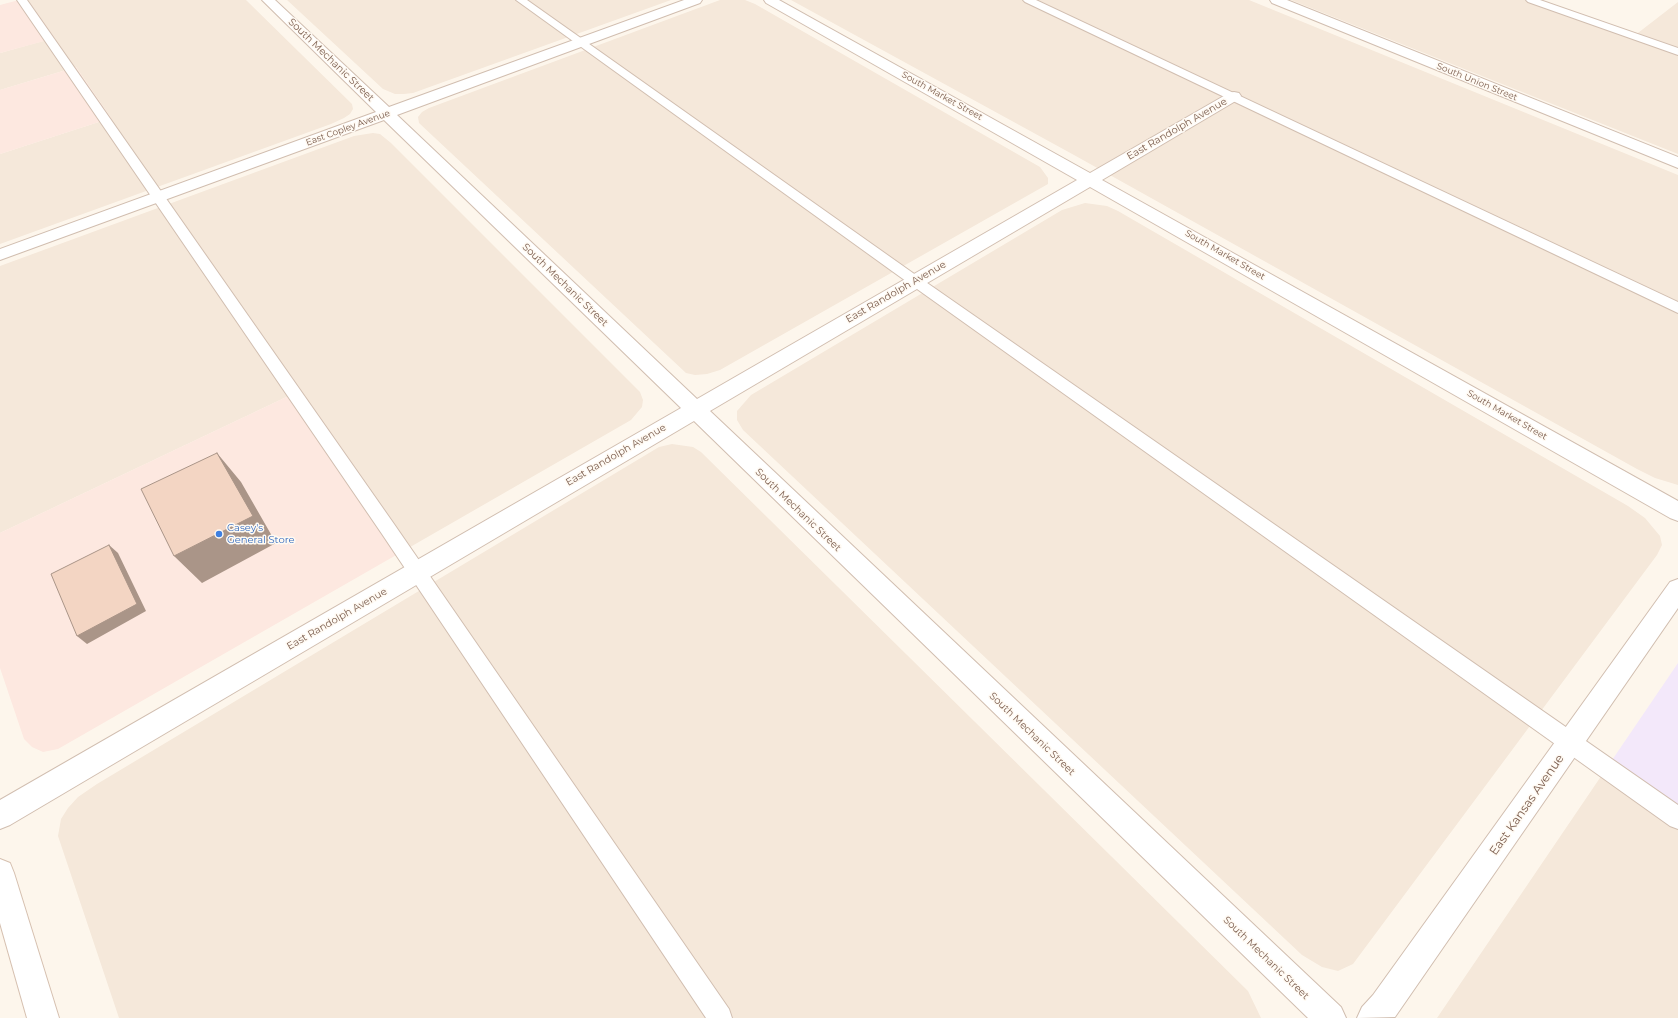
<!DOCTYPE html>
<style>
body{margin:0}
canvas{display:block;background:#fdf6ec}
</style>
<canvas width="1678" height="1018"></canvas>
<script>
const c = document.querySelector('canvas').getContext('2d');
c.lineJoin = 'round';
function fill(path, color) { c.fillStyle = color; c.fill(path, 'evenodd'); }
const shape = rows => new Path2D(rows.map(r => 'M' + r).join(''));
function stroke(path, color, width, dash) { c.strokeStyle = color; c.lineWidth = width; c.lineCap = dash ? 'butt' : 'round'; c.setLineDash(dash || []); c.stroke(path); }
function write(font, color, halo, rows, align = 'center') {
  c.font = font + ' Montserrat,sans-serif'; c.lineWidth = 3; c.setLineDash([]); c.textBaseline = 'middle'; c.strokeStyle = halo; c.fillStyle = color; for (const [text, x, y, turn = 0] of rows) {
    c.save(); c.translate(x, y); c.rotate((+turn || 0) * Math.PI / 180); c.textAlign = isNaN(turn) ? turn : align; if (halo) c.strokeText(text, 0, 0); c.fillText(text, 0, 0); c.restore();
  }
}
const residential = shape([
 [28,0,246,0,352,104,353,109,350,114,344,118,331,124,0,244,0,154,111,118,76,67,0,90,0,53,54,38],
 [287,0,671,0,413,93,404,94,395,94,383,89],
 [720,0,745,0,755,4,1040,167,1048,178,1048,184,720,370,707,374,695,375,686,373,419,123,418,117,422,112,429,108],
 [791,0,1249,0,1678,175,1678,485,1655,478,1637,469,1074,155],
 [1291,0,1531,0,1634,36,1678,2,1678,154],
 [373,133,380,134,391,143,640,392,643,400,642,407,631,420,405,550,297,392,0,533,0,266,354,136],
 [1085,203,1107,206,1118,211,1628,506,1645,518,1660,536,1662,545,1657,555,1353,964,1338,971,1322,967,1302,955,743,430,737,420,737,411,751,395,1062,210],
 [672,444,693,447,701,452,1248,991,1261,1018,119,1018,58,836,61,819,68,808,78,797,97,784,659,447],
 [1608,766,1678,815,1678,1018,1437,1018]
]);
const commercial = shape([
 [19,0,28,0,55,38,0,53,0,5],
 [76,67,111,118,0,154,0,90],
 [297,392,405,550,58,749,43,752,32,747,24,739,0,668,0,533]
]);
const education = shape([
 [1678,663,1678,815,1608,766]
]);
const service = shape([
 [17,0,27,0,394,524,729,1009,732,1018,706,1018,382,534,17,0],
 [516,0,527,0,920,278,1678,805,1678,829,1670,826,910,284,516,0],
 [1023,0,1036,0,1678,302,1678,313,1025,2,1023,0],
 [1526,0,1540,0,1678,48,1678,55,1528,2,1526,0]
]);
const minor = shape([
 [262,0,275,0,389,107,684,0,702,0,700,3,397,115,697,399,1077,180,766,3,764,0,779,0,1090,173,1229,93,1234,92,1239,93,1241,96,1239,99,1102,180,1678,501,1678,521,1670,518,1090,187,710,411,1341,1007,1346,1018,1308,1018,694,421,10,825,0,829,0,800,681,408,384,120,0,260,0,249,376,112,262,0],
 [1270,0,1287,0,1678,157,1678,168,1272,3,1270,0],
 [1678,579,1678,608,1395,1017,1357,1018,1362,1007,1373,995,1670,582,1678,579]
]);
const secondary = shape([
 [0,859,10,863,14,873,59,1018,27,1018,0,923,0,859]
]);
const shadedWall = shape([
 [217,453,241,482,276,543,202,583,174,556],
 [109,545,118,553,146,611,87,644,77,636]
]);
const building = shape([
 [217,453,253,516,174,556,141,489,217,453],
 [109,545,137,604,77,636,51,574,109,545]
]);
const markers = [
 [219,534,4,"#3f7fe0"]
];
const farStreetnames = [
 ["South Union Street",1477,82,22],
 ["South Market Street",942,96,29],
 ["East Copley Avenue",348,128,-20],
 ["South Market Street",1225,255,30],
 ["South Market Street",1507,415,30]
];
const streetNames = [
 ["South Mechanic Street",331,60,44],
 ["East Randolph Avenue",1177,129,-30],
 ["South Mechanic Street",565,285,44],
 ["East Randolph Avenue",896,292,-30],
 ["East Randolph Avenue",616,455,-30],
 ["South Mechanic Street",798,510,44],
 ["East Randolph Avenue",337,619,-30],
 ["South Mechanic Street",1032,734,44],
 ["South Mechanic Street",1266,958,44]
];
const shopNames = [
 ["Casey's",227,528],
 ["General Store",227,540]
];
const nearStreetnames = [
 ["East Kansas Avenue",1527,805,-55]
];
fill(residential, '#f5e8da');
fill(commercial, '#fde8e0');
fill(education, '#f3e8fa');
stroke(service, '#d1beb0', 2);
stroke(minor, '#d1beb0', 2);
stroke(secondary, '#d6c0b0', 2);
fill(service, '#fff');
fill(minor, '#fff');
fill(secondary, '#fff');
fill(shadedWall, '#aa9588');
fill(building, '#f3d5c3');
stroke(building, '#aa9588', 1);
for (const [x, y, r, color] of markers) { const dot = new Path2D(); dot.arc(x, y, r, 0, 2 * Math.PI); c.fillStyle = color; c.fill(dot); stroke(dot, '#fffaf3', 1.5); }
write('9px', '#7a5c4d', '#fffaf3', farStreetnames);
write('10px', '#7a5c4d', '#fffaf3', streetNames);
write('10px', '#366cbe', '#fffaf3', shopNames, 'left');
write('12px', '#7a5c4d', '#fffaf3', nearStreetnames);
</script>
